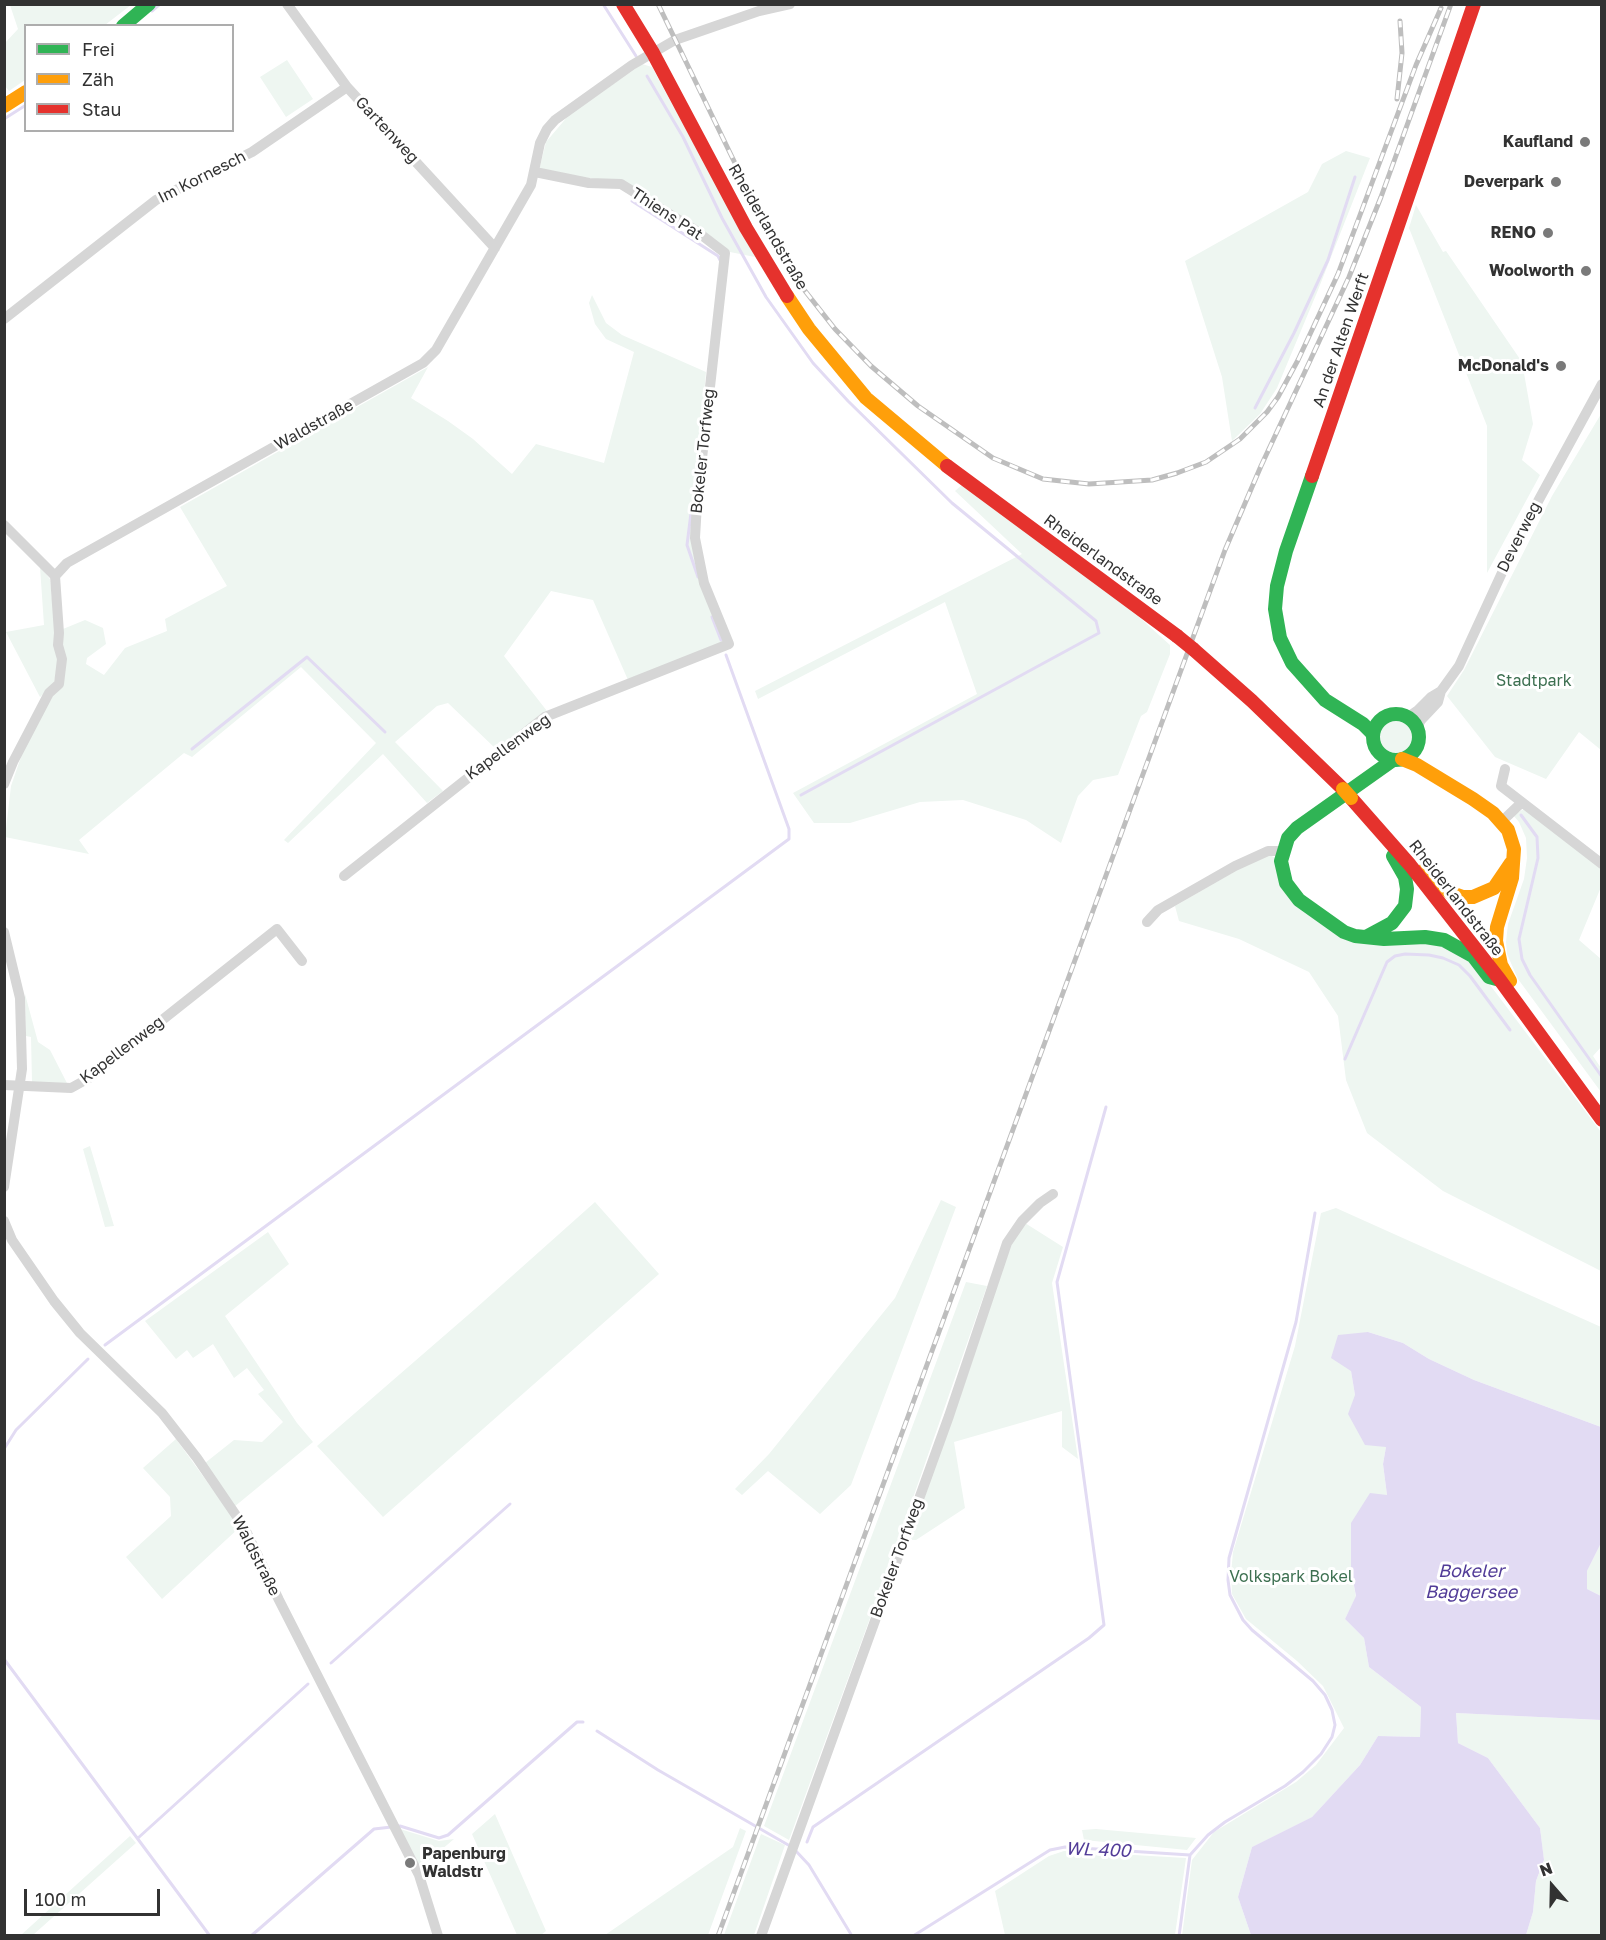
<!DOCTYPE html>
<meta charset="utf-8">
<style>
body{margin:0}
#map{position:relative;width:1606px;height:1940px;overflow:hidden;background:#fff;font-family:"Golos Text",sans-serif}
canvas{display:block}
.frame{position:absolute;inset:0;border:6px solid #323232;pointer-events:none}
.legend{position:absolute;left:24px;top:24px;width:210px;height:108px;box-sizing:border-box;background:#fff;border:2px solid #adadad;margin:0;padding:8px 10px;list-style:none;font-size:18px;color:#323232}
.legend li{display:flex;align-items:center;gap:12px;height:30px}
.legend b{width:30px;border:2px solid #adadad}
.north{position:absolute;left:1522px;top:1856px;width:60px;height:60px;-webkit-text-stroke:4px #fff;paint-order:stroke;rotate:340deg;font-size:16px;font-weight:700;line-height:24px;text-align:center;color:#323232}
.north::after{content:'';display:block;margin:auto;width:21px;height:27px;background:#323232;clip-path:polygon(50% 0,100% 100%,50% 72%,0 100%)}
.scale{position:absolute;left:24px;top:1889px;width:136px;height:27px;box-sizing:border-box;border:3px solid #323232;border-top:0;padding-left:8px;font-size:18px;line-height:21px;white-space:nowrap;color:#323232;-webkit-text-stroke:4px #fff;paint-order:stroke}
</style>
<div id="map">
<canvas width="1606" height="1940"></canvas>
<div class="frame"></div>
<ul class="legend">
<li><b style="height:8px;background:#30b455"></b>Frei</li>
<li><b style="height:8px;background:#ff9f0a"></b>Zäh</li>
<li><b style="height:8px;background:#e5322d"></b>Stau</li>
</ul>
<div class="north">N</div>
<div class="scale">100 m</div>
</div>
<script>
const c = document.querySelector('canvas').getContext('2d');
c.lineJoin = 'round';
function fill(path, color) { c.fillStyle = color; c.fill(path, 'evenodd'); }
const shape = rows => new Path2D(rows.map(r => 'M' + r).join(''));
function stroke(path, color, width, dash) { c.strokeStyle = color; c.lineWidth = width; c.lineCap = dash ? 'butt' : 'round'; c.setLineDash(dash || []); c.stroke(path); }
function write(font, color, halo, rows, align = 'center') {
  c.font = font + ' "Golos Text",sans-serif'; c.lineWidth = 6; c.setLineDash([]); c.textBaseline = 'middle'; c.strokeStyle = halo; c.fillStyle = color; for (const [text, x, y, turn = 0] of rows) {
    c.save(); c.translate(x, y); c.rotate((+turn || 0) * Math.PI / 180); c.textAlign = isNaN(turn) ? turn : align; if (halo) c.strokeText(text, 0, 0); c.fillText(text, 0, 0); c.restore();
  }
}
const green = shape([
 [10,5,10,4,131,5,105,25,26,26,25,80,9,91,5,86,5,43,18,29],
 [287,60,313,99,286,117,260,77],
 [642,64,652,67,755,257,730,252,621,181,601,180,539,170,546,142,568,116],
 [1346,151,1370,158,1318,290,1277,388,1260,414,1232,441,1222,377,1185,261,1308,192,1322,164],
 [1416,205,1443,252,1446,251,1522,362,1533,424,1522,460,1540,475,1487,573,1487,426,1409,228],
 [592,295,606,323,622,335,706,372,691,538,725,643,628,680,593,600,551,591,504,656,547,711,496,749,448,703,437,706,395,742,443,791,427,803,383,754,288,843,284,840,376,743,301,667,192,757,184,753,79,840,89,854,5,837,11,786,22,754,52,696,63,629,85,620,103,628,106,644,87,658,86,664,104,675,125,648,167,631,165,619,227,586,180,507,428,367,411,398,448,421,473,439,512,474,536,444,604,463,634,352,606,339,595,324,589,303],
 [1601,414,1601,750,1579,732,1546,779,1495,757,1447,696,1464,670,1552,496],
 [963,484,1139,617,1170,645,1170,654,1147,712,1141,716,1118,775,1093,780,1078,796,1061,843,1026,820,963,800,920,802,850,823,814,823,793,793,977,694,945,602,758,699,755,691,1022,554,955,491],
 [40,567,50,579,58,660,55,683,40,697,6,632,44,625],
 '1379 737a17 17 0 1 1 34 0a17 17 0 1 1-34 0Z',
 [1524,809,1601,867,1601,887,1579,940,1601,959,1601,1047,1593,1056,1601,1068,1601,1092,1518,979,1507,954,1506,942,1508,924,1524,879,1527,858,1526,838,1519,822,1513,815],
 [1269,855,1276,858,1277,864,1337,935,1427,942,1459,951,1487,981,1601,1132,1601,1271,1443,1191,1367,1133,1346,1080,1338,1016,1309,972,1239,939,1179,921,1175,906,1258,858],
 [25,994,38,1042,50,1050,68,1085,32,1082,31,1037,26,1036],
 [90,1146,114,1226,105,1227,83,1149],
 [941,1200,956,1207,851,1485,820,1514,768,1471,742,1495,735,1489,769,1454,895,1298],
 [595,1202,659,1274,383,1517,317,1446,475,1309],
 [1336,1208,1601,1327,1601,1427,1474,1380,1429,1359,1403,1343,1368,1332,1351,1371,1355,1395,1386,1447,1383,1464,1387,1495,1351,1570,1356,1597,1345,1619,1364,1638,1369,1667,1421,1707,1420,1737,1378,1736,1360,1765,1312,1817,1252,1847,1238,1897,1251,1935,1182,1936,1192,1860,1214,1832,1296,1782,1316,1765,1344,1728,1323,1686,1297,1661,1246,1619,1232,1594,1231,1574,1233,1552,1295,1346,1321,1213],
 [1025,1223,1063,1247,1052,1283,1078,1459,1062,1447,1062,1411,954,1442,965,1508,916,1540,910,1540,1011,1245],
 [268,1232,289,1264,225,1316,297,1423,313,1442,234,1507,205,1463,234,1440,262,1442,283,1422,258,1394,264,1390,247,1368,234,1378,213,1344,193,1358,187,1350,176,1359,145,1321],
 [966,1282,987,1286,892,1558,789,1840,764,1826],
 [176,1439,240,1527,162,1599,126,1557,171,1516,170,1497,143,1468],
 [1601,1543,1601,1596,1587,1589,1587,1571],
 [1456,1713,1601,1720,1601,1935,1526,1935,1533,1912,1536,1881,1544,1861,1540,1828,1488,1758,1458,1743],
 [495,1814,546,1931,541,1935,517,1935,472,1834],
 [740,1828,746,1831,708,1935,605,1935,733,1847],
 [400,1829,439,1841,454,1839,420,1868],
 [1096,1829,1196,1838,1187,1850,1084,1840,1082,1830],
 [761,1834,785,1845,754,1935,724,1935],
 [130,1836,136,1843,33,1935,21,1935],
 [1064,1851,1186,1858,1175,1935,1005,1935,995,1891,1049,1856]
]);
const water = shape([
 [1368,1332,1403,1343,1429,1359,1474,1380,1601,1427,1601,1543,1587,1571,1587,1589,1601,1596,1601,1720,1456,1713,1458,1743,1488,1758,1540,1828,1544,1860,1536,1881,1533,1912,1526,1935,1251,1935,1238,1897,1252,1847,1312,1817,1360,1765,1378,1736,1420,1737,1421,1707,1369,1667,1364,1638,1345,1619,1356,1596,1351,1570,1351,1523,1370,1493,1387,1495,1383,1464,1386,1447,1365,1445,1348,1414,1355,1395,1351,1371,1331,1358,1338,1335]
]);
const stream = shape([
 [603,4,636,56],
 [152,11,160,4],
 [647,76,683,137,722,218,766,297,813,363,848,401,952,503,1096,621,1099,633,801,795],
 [4,119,26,105],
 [632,201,718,256,720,260],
 [1255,408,1294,333,1328,260,1355,177],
 [691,513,687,545,698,577],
 [712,617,721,640],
 [192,749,307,657,385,732],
 [1521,815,1537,837,1538,858,1519,939,1522,959,1530,975,1602,1077],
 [1345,1059,1387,962,1395,956,1405,954,1429,955,1443,958,1459,965,1470,976,1510,1030],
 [105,1345,789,839,789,829,726,655],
 [4,1449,16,1430,88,1359],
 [4,1659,210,1936],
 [331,1663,510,1504],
 [597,1731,658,1770,790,1846],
 [138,1838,308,1684],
 [807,1842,813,1827,1089,1638,1104,1625,1057,1282,1106,1107],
 [795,1850,809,1865,852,1936],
 [1190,1855,1208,1835,1225,1822,1285,1786,1303,1772,1321,1754,1332,1737,1335,1725,1332,1710,1325,1695,1313,1681,1252,1630,1243,1620,1230,1595,1228,1580,1229,1558,1296,1322,1315,1213],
 [251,1936,374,1829,400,1826,439,1838,448,1835,577,1722,583,1722],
 [913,1936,1050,1850,1065,1847,1190,1855,1179,1936]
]);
const street = shape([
 [287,4,347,87,495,248],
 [4,319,156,200,252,152,347,87],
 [4,525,55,576],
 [1408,717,1418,710,1431,697,1441,691],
 [1417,727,1421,720,1438,702,1441,691,1459,666,1518,538,1602,384],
 [1505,769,1501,786,1602,864],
 [4,784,13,762,49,693,59,684,62,659,58,645,59,633,55,576,67,563,423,363,436,350,531,185,540,143,547,129,555,120,632,65,675,40,759,11,790,4],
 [1501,822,1521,803],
 [344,876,545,717,729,644,704,583,695,538,697,503,725,253,695,230,621,184,589,183,535,172],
 [1147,922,1158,910,1235,866,1268,851,1283,851],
 [4,932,20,998,22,1069,4,1187],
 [4,1085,71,1088,89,1078,277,929,302,961],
 [4,1221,12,1240,54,1301,80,1333,162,1413,197,1458,244,1527,279,1600,419,1875,438,1936],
 [761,1936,949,1416,1007,1243,1022,1221,1040,1203,1053,1194]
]);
const fast = shape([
 [123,26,149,4],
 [1312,476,1286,551,1277,586,1275,609,1280,638,1292,663,1325,700,1363,724,1373,734],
 '1373 737a23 23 0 1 1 46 0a23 23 0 1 1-46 0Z',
 [1393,760,1297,828,1288,838,1281,861,1286,883,1299,900,1344,932,1355,936,1384,939,1425,937,1444,940,1473,956,1489,977,1500,980],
 [1366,937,1392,923,1405,906,1407,889,1405,877,1393,856]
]);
const slow = shape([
 [4,106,26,92],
 [787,296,809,329,866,398,947,466],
 [1402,759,1417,765,1473,799,1493,813,1508,830,1514,849,1512,878,1497,927,1496,941,1501,965,1510,981],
 [1424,870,1449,892,1463,897,1473,897,1494,888,1511,863]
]);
const jam = shape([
 [623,4,653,53,746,228,787,296],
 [947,466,1177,636],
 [1312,476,1474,4],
 [1193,649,1252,701,1343,789],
 [1351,798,1410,865,1500,980,1602,1120]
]);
const rail = shape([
 [658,4,777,250,798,282,835,329,871,366,918,406,993,458,1043,479,1089,484,1152,480,1177,473,1206,462,1240,439,1267,412,1278,397,1298,360,1338,274,1416,65,1441,8],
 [1397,99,1402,53,1400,21],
 [718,1936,1225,550,1261,466,1349,277,1381,197,1451,4]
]);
const slowBridge = shape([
 [1343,789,1351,798]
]);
const jamBridge = shape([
 [1177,636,1193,649]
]);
const markers = [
 [1585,142,6,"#7a7a7a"],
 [1556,182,6,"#7a7a7a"],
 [1548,233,6,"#7a7a7a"],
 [1586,271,6,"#7a7a7a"],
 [1561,366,6,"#7a7a7a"],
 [410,1863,6,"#7a7a7a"]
];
const streetNames = [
 ["Gartenweg",387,130,47],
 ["Im Kornesch",202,177,-27],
 ["Thiens Pat",667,214,33],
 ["Rheiderlandstraße",768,227,60],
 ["An der Alten Werft",1341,340,-71],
 ["Waldstraße",314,425,-29],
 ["Bokeler Torfweg",703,451,-84],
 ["Deverweg",1519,537,-63],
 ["Rheiderlandstraße",1103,560,36],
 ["Kapellenweg",508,747,-36],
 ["Rheiderlandstraße",1456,898,52],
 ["Kapellenweg",122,1050,-37],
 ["Waldstraße",256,1556,63],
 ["Bokeler Torfweg",897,1558,-70]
];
const poiNames = [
 ["Kaufland",1573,142],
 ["Deverpark",1544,182],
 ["RENO",1536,233],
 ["Woolworth",1574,271],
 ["McDonald's",1549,366],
 ["Papenburg",422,1854,"left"],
 ["Waldstr",422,1872,"left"]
];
const parkNames = [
 ["Stadtpark",1534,681],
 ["Volkspark Bokel",1291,1577]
];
const waterNames = [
 ["Bokeler",1471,1571],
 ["Baggersee",1471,1592],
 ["WL 400",1098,1850,2]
];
fill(green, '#eef6f1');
fill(water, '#e2dbf3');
stroke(stream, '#e2dbf3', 3);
stroke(street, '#d6d6d6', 10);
stroke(fast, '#30b455', 14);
stroke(slow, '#ff9f0a', 14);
stroke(jam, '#e5322d', 14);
stroke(rail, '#bebebe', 5);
stroke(rail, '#fff', 3, [9]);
stroke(slowBridge, '#ff9f0a', 14);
stroke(jamBridge, '#e5322d', 14);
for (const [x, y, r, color] of markers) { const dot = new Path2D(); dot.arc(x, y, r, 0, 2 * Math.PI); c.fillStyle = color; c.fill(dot); stroke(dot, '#fff', 2); }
write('16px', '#323232', '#fff', streetNames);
write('bold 16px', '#323232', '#fff', poiNames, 'right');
write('16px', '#3d7051', '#fff', parkNames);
write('italic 18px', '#523c98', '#fff', waterNames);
</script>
